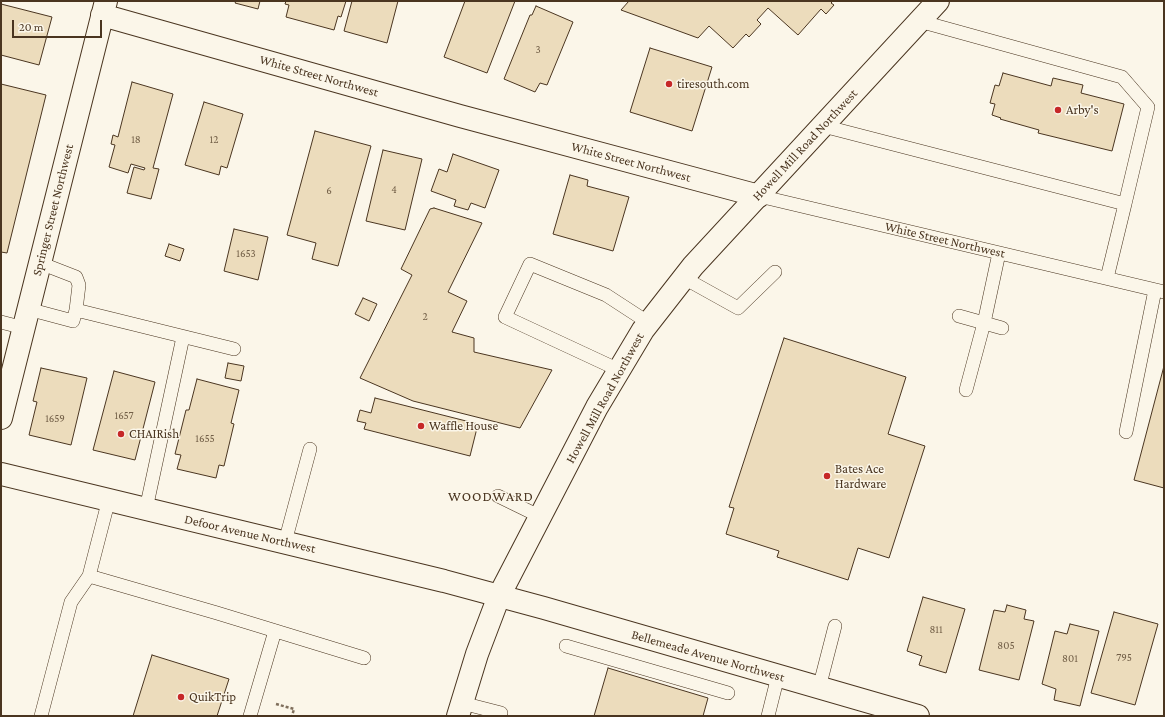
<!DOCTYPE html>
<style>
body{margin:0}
#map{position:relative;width:1165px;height:717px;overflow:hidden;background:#fbf6e9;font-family:"Crimson Pro",serif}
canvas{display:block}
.frame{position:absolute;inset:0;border:2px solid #4a3520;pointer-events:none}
.scale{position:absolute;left:12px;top:20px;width:90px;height:18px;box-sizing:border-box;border:2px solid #4a3520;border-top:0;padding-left:5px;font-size:12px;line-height:14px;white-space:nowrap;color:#4a3520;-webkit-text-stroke:3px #fbf6e9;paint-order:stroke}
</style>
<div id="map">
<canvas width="1165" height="717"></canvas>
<div class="frame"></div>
<div class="scale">20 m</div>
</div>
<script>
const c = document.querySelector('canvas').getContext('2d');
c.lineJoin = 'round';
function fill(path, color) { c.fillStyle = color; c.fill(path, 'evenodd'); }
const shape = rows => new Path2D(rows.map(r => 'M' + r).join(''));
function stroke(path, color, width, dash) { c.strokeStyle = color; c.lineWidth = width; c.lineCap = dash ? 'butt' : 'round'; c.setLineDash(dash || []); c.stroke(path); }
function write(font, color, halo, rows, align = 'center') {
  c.font = font + ' "Crimson Pro",serif'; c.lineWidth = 3; c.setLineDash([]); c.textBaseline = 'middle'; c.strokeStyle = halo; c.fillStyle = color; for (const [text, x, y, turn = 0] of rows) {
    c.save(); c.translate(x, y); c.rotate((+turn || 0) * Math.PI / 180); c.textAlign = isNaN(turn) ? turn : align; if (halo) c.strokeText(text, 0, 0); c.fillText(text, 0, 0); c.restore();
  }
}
const building = shape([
 [236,1,260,1,258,9,235,3,236,1],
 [286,1,346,1,341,17,338,16,334,30,286,17,289,5,285,4,286,1],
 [352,1,398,1,387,43,344,31,352,1],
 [465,1,515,1,487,73,444,57,465,1],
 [629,1,833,1,831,3,834,5,826,14,821,9,798,35,768,8,757,20,761,24,749,37,746,34,733,48,709,26,698,38,621,10,629,1],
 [1,4,52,17,39,65,1,55,1,4],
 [536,6,573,22,547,85,540,83,535,92,504,79,530,15,532,15,536,6],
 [650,48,712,67,692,131,630,112,650,48],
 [1003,73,1051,86,1053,78,1083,85,1081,93,1124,104,1112,151,1038,133,1039,130,1000,119,1001,118,992,115,995,104,990,103,995,85,999,86,1003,73],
 [132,82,173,94,153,168,159,169,151,199,127,193,134,167,144,170,145,168,131,164,128,173,109,167,115,145,111,144,113,135,118,137,132,82],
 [1,84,46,95,7,253,1,252,1,84],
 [204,102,243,114,227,168,221,166,219,175,185,165,204,102],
 [315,131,371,146,338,266,312,259,316,243,287,235,315,131],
 [383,150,422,159,405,230,366,221,383,150],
 [453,154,499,170,485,208,471,203,468,210,454,206,456,200,431,191,439,169,447,172,453,154],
 [570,175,588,180,587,186,629,197,613,251,553,234,570,175],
 [434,208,482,223,448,292,467,301,452,332,474,338,474,352,552,370,520,428,413,401,360,378,412,275,401,269,430,209,434,208],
 [234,229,268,237,258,280,224,271,234,229],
 [169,244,184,249,180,261,165,256,169,244],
 [363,298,377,304,369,321,355,314,363,298],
 [784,338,906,377,888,434,925,446,889,558,858,548,848,580,777,557,779,551,726,534,734,508,729,507,784,338],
 [228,363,244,366,241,381,225,378,228,363],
 [1164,366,1164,488,1134,480,1164,366],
 [41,368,87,378,71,445,29,435,37,402,33,401,41,368],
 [114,371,155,382,135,460,93,450,114,371],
 [197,379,239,390,231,423,234,424,224,466,219,465,216,478,177,469,181,455,175,454,186,410,189,410,197,379],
 [375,398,478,424,470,456,364,429,366,423,357,421,360,410,371,413,375,398],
 [923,597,965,609,946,673,919,665,922,656,907,651,923,597],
 [1007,605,1026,610,1024,619,1034,621,1019,680,979,670,994,610,1005,612,1007,605],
 [1114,612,1158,624,1135,705,1091,693,1114,612],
 [1070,624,1099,631,1080,706,1054,700,1056,689,1042,684,1055,631,1067,634,1070,624],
 [152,655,229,679,217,716,133,716,152,655],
 [608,668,708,698,703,716,594,716,608,668]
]);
const path = shape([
 [276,704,294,709,292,716]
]);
const service = shape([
 [823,126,1125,204,1148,107,1122,77,919,21],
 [759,196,1164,292],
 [40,263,76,277,79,285,76,310],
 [684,278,738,308,775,272],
 [1107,278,1125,204],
 [28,309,73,321,76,310,234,349],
 [959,316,1002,328],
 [1,322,24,328],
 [619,370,505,317,530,264,606,295,649,323],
 [966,390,984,323,999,253],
 [1126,432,1155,290],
 [498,496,541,517],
 [146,509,183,337],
 [285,542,310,449],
 [89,576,217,613,364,658],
 [566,646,728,693],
 [819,688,835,626],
 [462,703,501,713],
 [41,716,71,602,89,576,109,499],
 [250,716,275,631],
 [768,716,778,676]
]);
const minor = shape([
 [102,15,460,116,759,196],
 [1,418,106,1]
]);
const tertiary = shape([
 [1,474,444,581,544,608,918,716]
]);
const secondary = shape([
 [458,716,477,654,499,596,597,407,643,330,693,266,938,1]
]);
const markers = [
 [669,84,4,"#c62828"],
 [1058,110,4,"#c62828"],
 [421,426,4,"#c62828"],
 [121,434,4,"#c62828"],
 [827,476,4,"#c62828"],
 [181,697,4,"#c62828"]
];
const numberNames = [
 ["3",538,50],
 ["18",136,140],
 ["12",214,140],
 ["4",394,190],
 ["6",329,191],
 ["1653",246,254],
 ["2",425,317],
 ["1657",124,416],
 ["1659",55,419],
 ["1655",205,439],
 ["811",936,630],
 ["805",1006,646],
 ["795",1124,658],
 ["801",1070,659]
];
const streetNames = [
 ["White Street Northwest",319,76,16],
 ["Howell Mill Road Northwest",805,145,-47],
 ["White Street Northwest",631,162,15],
 ["Springer Street Northwest",53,210,-76],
 ["White Street Northwest",945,240,13],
 ["Howell Mill Road Northwest",605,398,-61],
 ["Defoor Avenue Northwest",250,534,13],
 ["Bellemeade Avenue Northwest",708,656,16]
];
const poiNames = [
 ["tiresouth.com",677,84],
 ["Arby's",1066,110],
 ["Waffle House",429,426],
 ["CHAIRish",129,434],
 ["Bates Ace",835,469],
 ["Hardware",835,484],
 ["QuikTrip",189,697]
];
const neighbourhoodNames = [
 ["WOODWARD",491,497]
];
fill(building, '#ecdcbc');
stroke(building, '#4a3520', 1);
stroke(service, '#4a3520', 14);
stroke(minor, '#4a3520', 24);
stroke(tertiary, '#4a3520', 24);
stroke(secondary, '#4a3520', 24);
stroke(path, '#7f6f5c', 2.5, [3, 2]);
stroke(service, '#fbf6e9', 13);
stroke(minor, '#fbf6e9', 22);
stroke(tertiary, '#fbf6e9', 22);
stroke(secondary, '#fbf6e9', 22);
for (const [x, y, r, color] of markers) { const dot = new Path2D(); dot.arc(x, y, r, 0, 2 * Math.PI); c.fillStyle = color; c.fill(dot); stroke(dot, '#fbf6e9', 1.5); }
write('11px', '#725f47', null, numberNames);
write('13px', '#4a3520', '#fbf6e9', streetNames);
write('13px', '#4a3520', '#fbf6e9', poiNames, 'left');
c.letterSpacing = '1px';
write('14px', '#4a3520', '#fbf6e9', neighbourhoodNames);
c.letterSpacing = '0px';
</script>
